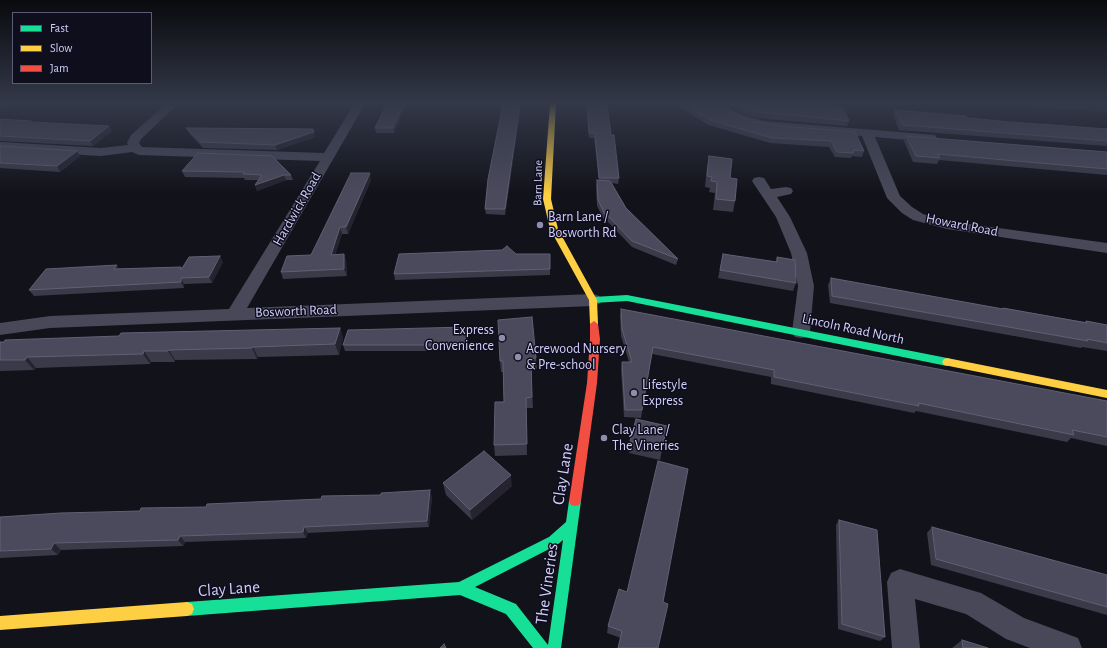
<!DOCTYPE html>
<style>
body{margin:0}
#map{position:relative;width:1107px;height:648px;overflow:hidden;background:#12121a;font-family:"Alegreya Sans",sans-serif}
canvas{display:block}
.legend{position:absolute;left:12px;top:12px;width:140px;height:72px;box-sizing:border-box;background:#0f0e1d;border:1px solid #5c5b75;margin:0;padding:5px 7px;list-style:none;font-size:12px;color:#d0cffa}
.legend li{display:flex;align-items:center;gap:8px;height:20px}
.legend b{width:20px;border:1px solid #5c5b75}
</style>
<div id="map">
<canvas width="1107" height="648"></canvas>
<ul class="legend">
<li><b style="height:5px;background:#16e098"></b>Fast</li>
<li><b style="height:5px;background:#ffcf43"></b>Slow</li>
<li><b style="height:5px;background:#f24e42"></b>Jam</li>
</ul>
</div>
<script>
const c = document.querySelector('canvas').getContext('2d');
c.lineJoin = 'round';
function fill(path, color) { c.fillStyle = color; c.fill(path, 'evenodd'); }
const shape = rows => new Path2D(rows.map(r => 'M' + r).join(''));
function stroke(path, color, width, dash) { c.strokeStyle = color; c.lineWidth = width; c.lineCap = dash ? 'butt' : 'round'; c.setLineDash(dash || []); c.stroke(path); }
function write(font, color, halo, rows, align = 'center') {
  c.font = font + ' "Alegreya Sans",sans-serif'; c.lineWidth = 3; c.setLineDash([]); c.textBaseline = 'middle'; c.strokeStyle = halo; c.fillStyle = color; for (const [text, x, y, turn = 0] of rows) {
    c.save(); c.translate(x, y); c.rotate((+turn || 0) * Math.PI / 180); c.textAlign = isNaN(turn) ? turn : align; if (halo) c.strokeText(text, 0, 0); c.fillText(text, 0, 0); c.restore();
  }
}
const green = shape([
 [974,104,1107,104,1107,112,1028,107]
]);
const stream = shape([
 [15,104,23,104,0,110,0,108,15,104]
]);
const street = shape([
 [166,104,178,104,141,139,139,143,142,147,324,153,354,104,365,104,247,308,593,294,599,296,602,300,599,304,593,306,50,328,0,335,0,323,50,316,229,309,320,161,139,155,132,152,101,156,0,150,0,142,101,148,128,145,127,143,131,135,166,104],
 [711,104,724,104,738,113,764,121,935,135,937,138,935,141,931,142,875,137,900,196,912,207,923,214,948,221,1107,243,1107,253,947,229,913,220,902,213,887,198,862,136,763,128,730,117,711,104],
 [759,177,764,178,771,189,786,187,791,188,793,191,791,194,777,197,790,217,807,253,814,286,810,332,807,337,801,338,795,337,792,332,798,286,791,253,776,217,752,181,754,178,759,177],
 [900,569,981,593,1024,618,1078,638,1082,648,1030,648,1006,639,966,614,915,599,920,648,892,648,887,582,891,573,900,569]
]);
const fast = shape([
 [627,295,947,358,950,359,952,362,950,365,947,366,627,301,593,303,589,300,593,297,627,295],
 [575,496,579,497,581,501,561,648,533,648,506,614,460,595,187,616,182,614,180,609,182,604,187,602,459,582,549,537,566,522,569,501,571,497,575,496],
 [563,540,548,645,516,604,475,587,557,545,563,540]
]);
const slow = shape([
 [550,104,556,104,551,199,558,229,597,300,598,324,594,327,590,324,589,300,550,229,543,199,550,104],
 [947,358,1107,390,1107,398,944,365,942,362,944,359,947,358],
 [187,602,192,604,194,609,192,614,187,616,0,630,0,616,187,602]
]);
const jam = shape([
 [594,321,598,324,600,339,597,383,581,501,579,505,575,506,571,505,569,501,587,383,590,339,590,324,594,321]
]);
const wall = shape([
 [387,104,407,104,394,133,376,133,375,128],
 [503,104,521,104,505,215,486,214,485,209],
 [586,104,607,104,611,135,619,178,618,184,612,183,626,208,678,259,676,265,632,247,608,222,605,222,597,206,596,186,597,180,599,180,594,138,589,138],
 [680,104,718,104,730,113,755,122,779,126,864,151,862,157,852,156,851,158,835,157,829,147,770,143,709,125,680,108,681,105],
 [727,104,791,104,849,121,847,126,756,118,739,112],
 [895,110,1010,122,1107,129,1107,146,899,130,893,115],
 [0,119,31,122,112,131,93,146,0,141],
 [186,128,313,129,315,137,277,150,203,148,189,133],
 [906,136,1107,152,1107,175,939,160,937,164,913,162,904,141],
 [0,146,80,156,60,172,0,168],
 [198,153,291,175,293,180,286,180,257,191,255,185,258,180,245,180,244,178,185,177,182,171],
 [709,156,730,178,735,201,733,212,713,210,715,193,709,192,710,188,705,187,707,167],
 [371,180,348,234,342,234,335,255,344,254,346,261,347,276,283,279,281,272,311,255],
 [502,250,516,254,550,254,550,275,395,280,394,274],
 [723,254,776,262,777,257,796,283,793,291,718,278],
 [223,262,212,283,184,284,184,288,34,296,29,290,119,269,181,267,182,269],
 [831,278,1002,309,1003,308,1085,322,1086,321,1107,325,1107,351,1082,347,1081,348,830,303,828,285],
 [621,309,1107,401,1107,446,1071,438,1067,442,916,411,914,413,771,384,771,377,652,354,641,418,624,417,621,369,622,362,629,362,621,336,620,316],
 [340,328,343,338,339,355,258,357,257,359,175,360,175,362,151,362,150,364,36,368,34,370,0,371,0,342,119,336],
 [468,333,466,349,433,349,432,351,345,351,343,345],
 [536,358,537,369,531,370,533,408,526,408,527,455,495,456,494,445,504,402,503,372,501,372,500,361],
 [667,426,660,460,629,453,630,441],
 [688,469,621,638,607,633,608,626,627,592],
 [443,483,512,486,472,520,446,495],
 [432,497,429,527,308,533,306,538,185,542,183,546,61,550,58,555,0,558,0,517,140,511,206,507],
 [839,520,885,637,880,641,838,629,836,525],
 [932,527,1107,575,1107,615,931,565,927,533],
 [962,640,988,648,952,648]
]);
const shadedWall = shape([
 [404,104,407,104,394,133,393,128],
 [520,104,521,104,517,134,505,215,505,209],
 [109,126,112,131,93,146,90,141],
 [313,129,315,137,277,150,275,145],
 [77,151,80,156,60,172,57,166],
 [370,173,371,180,348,234,346,227],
 [284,175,286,180,257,191,255,185],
 [608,216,608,222,605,222,606,217],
 [340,227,342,234,333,262,331,255],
 [344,254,346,261,347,276,344,269],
 [220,256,223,262,212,283,209,277],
 [117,265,120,271,114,269],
 [181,278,184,284,184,288,181,282],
 [467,327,468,333,466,349,465,343],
 [340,328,343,338,339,355,335,344],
 [253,347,258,357,257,359,252,348],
 [169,350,175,360,175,362,168,351],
 [144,351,151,362,150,364,143,354],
 [27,357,36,368,34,370,25,360],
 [511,475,512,486,472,520,470,510],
 [430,490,432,497,429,527,427,521],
 [304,527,308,533,306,538,303,532],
 [180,536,185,542,183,546,178,540],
 [54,543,61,550,58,555,51,549]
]);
const building = shape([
 [387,104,404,104,393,128,375,128,387,104],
 [503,104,520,104,505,209,485,209,488,179,503,104],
 [587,104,607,104,611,135,614,135,619,178,599,178,595,133,589,133,587,104],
 [683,104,718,104,730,113,755,122,779,126,855,132,864,151,854,150,853,153,837,152,831,141,772,138,710,120,683,104],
 [736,104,791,104,843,108,849,121,758,112,740,107,736,104],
 [895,110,966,116,968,118,1010,122,1107,129,1107,141,902,125,895,110],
 [0,119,31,121,30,122,109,126,90,141,0,136,0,119],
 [186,128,313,129,314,132,275,145,201,142,186,128],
 [906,136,1107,152,1107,169,937,154,940,158,916,156,906,136],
 [0,146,77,151,57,166,0,163,0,146],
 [198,153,272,156,291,175,284,175,255,185,262,175,243,174,244,172,182,171,198,153],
 [709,156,732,159,730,178,737,179,735,201,716,199,717,182,711,181,712,177,707,176,709,156],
 [351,173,370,173,346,227,340,227,331,255,344,254,344,269,281,272,287,256,311,255,351,173],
 [597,180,610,181,626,208,678,259,632,241,608,216,606,217,598,200,597,180],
 [507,246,516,254,550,254,550,269,394,274,399,254,502,250,507,246],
 [723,254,777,262,777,257,795,260,796,283,720,270,723,254],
 [220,256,209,277,181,278,181,282,29,290,46,269,117,265,114,269,181,267,181,270,189,257,220,256],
 [831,278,1003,309,1003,308,1087,323,1086,321,1107,325,1107,343,1087,339,1088,341,832,296,831,278],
 [621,309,1107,401,1107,437,1072,430,1074,435,918,403,919,406,774,377,774,370,653,347,642,410,625,410,622,362,632,362,622,329,621,309],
 [532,317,536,358,531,359,532,397,526,398,527,444,494,445,495,402,504,402,503,361,500,361,498,320,532,317],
 [467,327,465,343,432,343,431,345,343,345,348,330,467,327],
 [340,328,335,344,253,347,252,348,169,350,168,351,144,351,143,354,27,357,25,360,0,360,0,342,4,342,5,340,119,336,121,333,340,328],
 [636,419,667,426,662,449,630,441,636,419],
 [484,451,511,475,470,510,443,483,484,451],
 [658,461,688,469,663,602,668,604,658,648,618,648,622,631,608,626,619,589,627,592,658,461],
 [430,490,427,521,304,527,303,532,180,536,178,540,54,543,51,549,0,551,0,517,61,513,140,511,141,508,206,507,207,504,321,499,322,496,381,495,381,493,430,490],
 [839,520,877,530,885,637,842,624,839,520],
 [932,527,1107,575,1107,607,936,559,932,527],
 [962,640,988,648,963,648,962,640],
 [444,644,446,648,440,648,444,644]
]);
const markers = [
 [540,225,4,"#8e8dac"],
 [502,338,4,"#8e8dac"],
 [518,357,4,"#8e8dac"],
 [634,393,4,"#8e8dac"],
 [604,438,4,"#8e8dac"]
];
const farStreetnames = [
 ["Barn Lane",538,183,-89]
];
const streetNames = [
 ["Hardwick Road",297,209,-60],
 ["Howard Road",962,225,11],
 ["Bosworth Road",296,311,-2],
 ["Lincoln Road North",853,329,12]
];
const poiNames = [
 ["Barn Lane /",548,217],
 ["Bosworth Rd",548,233],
 ["Express",494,330,"right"],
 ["Convenience",494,346,"right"],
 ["Acrewood Nursery",526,349],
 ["& Pre-school",526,365],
 ["Lifestyle",642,385],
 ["Express",642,401],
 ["Clay Lane /",612,430],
 ["The Vineries",612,446]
];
const nearStreetnames = [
 ["Clay Lane",563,474,-81],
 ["The Vineries",547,584,-82],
 ["Clay Lane",229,589,-4]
];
fill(green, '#122322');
fill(stream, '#13273d');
fill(street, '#484859');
fill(fast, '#16e098');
fill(slow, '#ffcf43');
fill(jam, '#f24e42');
fill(wall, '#3b3a49');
fill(shadedWall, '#24232e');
fill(building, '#4b4a5c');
stroke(building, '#605f75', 1);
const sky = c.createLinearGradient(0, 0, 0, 195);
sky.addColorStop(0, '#0a0a0e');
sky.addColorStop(0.53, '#333949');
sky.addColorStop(1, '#33394900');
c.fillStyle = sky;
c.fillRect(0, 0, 1107, 195);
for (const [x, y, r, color] of markers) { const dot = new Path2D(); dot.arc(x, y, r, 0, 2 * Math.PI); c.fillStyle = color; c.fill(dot); stroke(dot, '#0f0e1d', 1.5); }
write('12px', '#d0cffa', '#0f0e1d', farStreetnames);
write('14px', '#d0cffa', '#0f0e1d', streetNames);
write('14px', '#d0cffa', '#0f0e1d', poiNames, 'left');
write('17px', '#d0cffa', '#0f0e1d', nearStreetnames);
</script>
